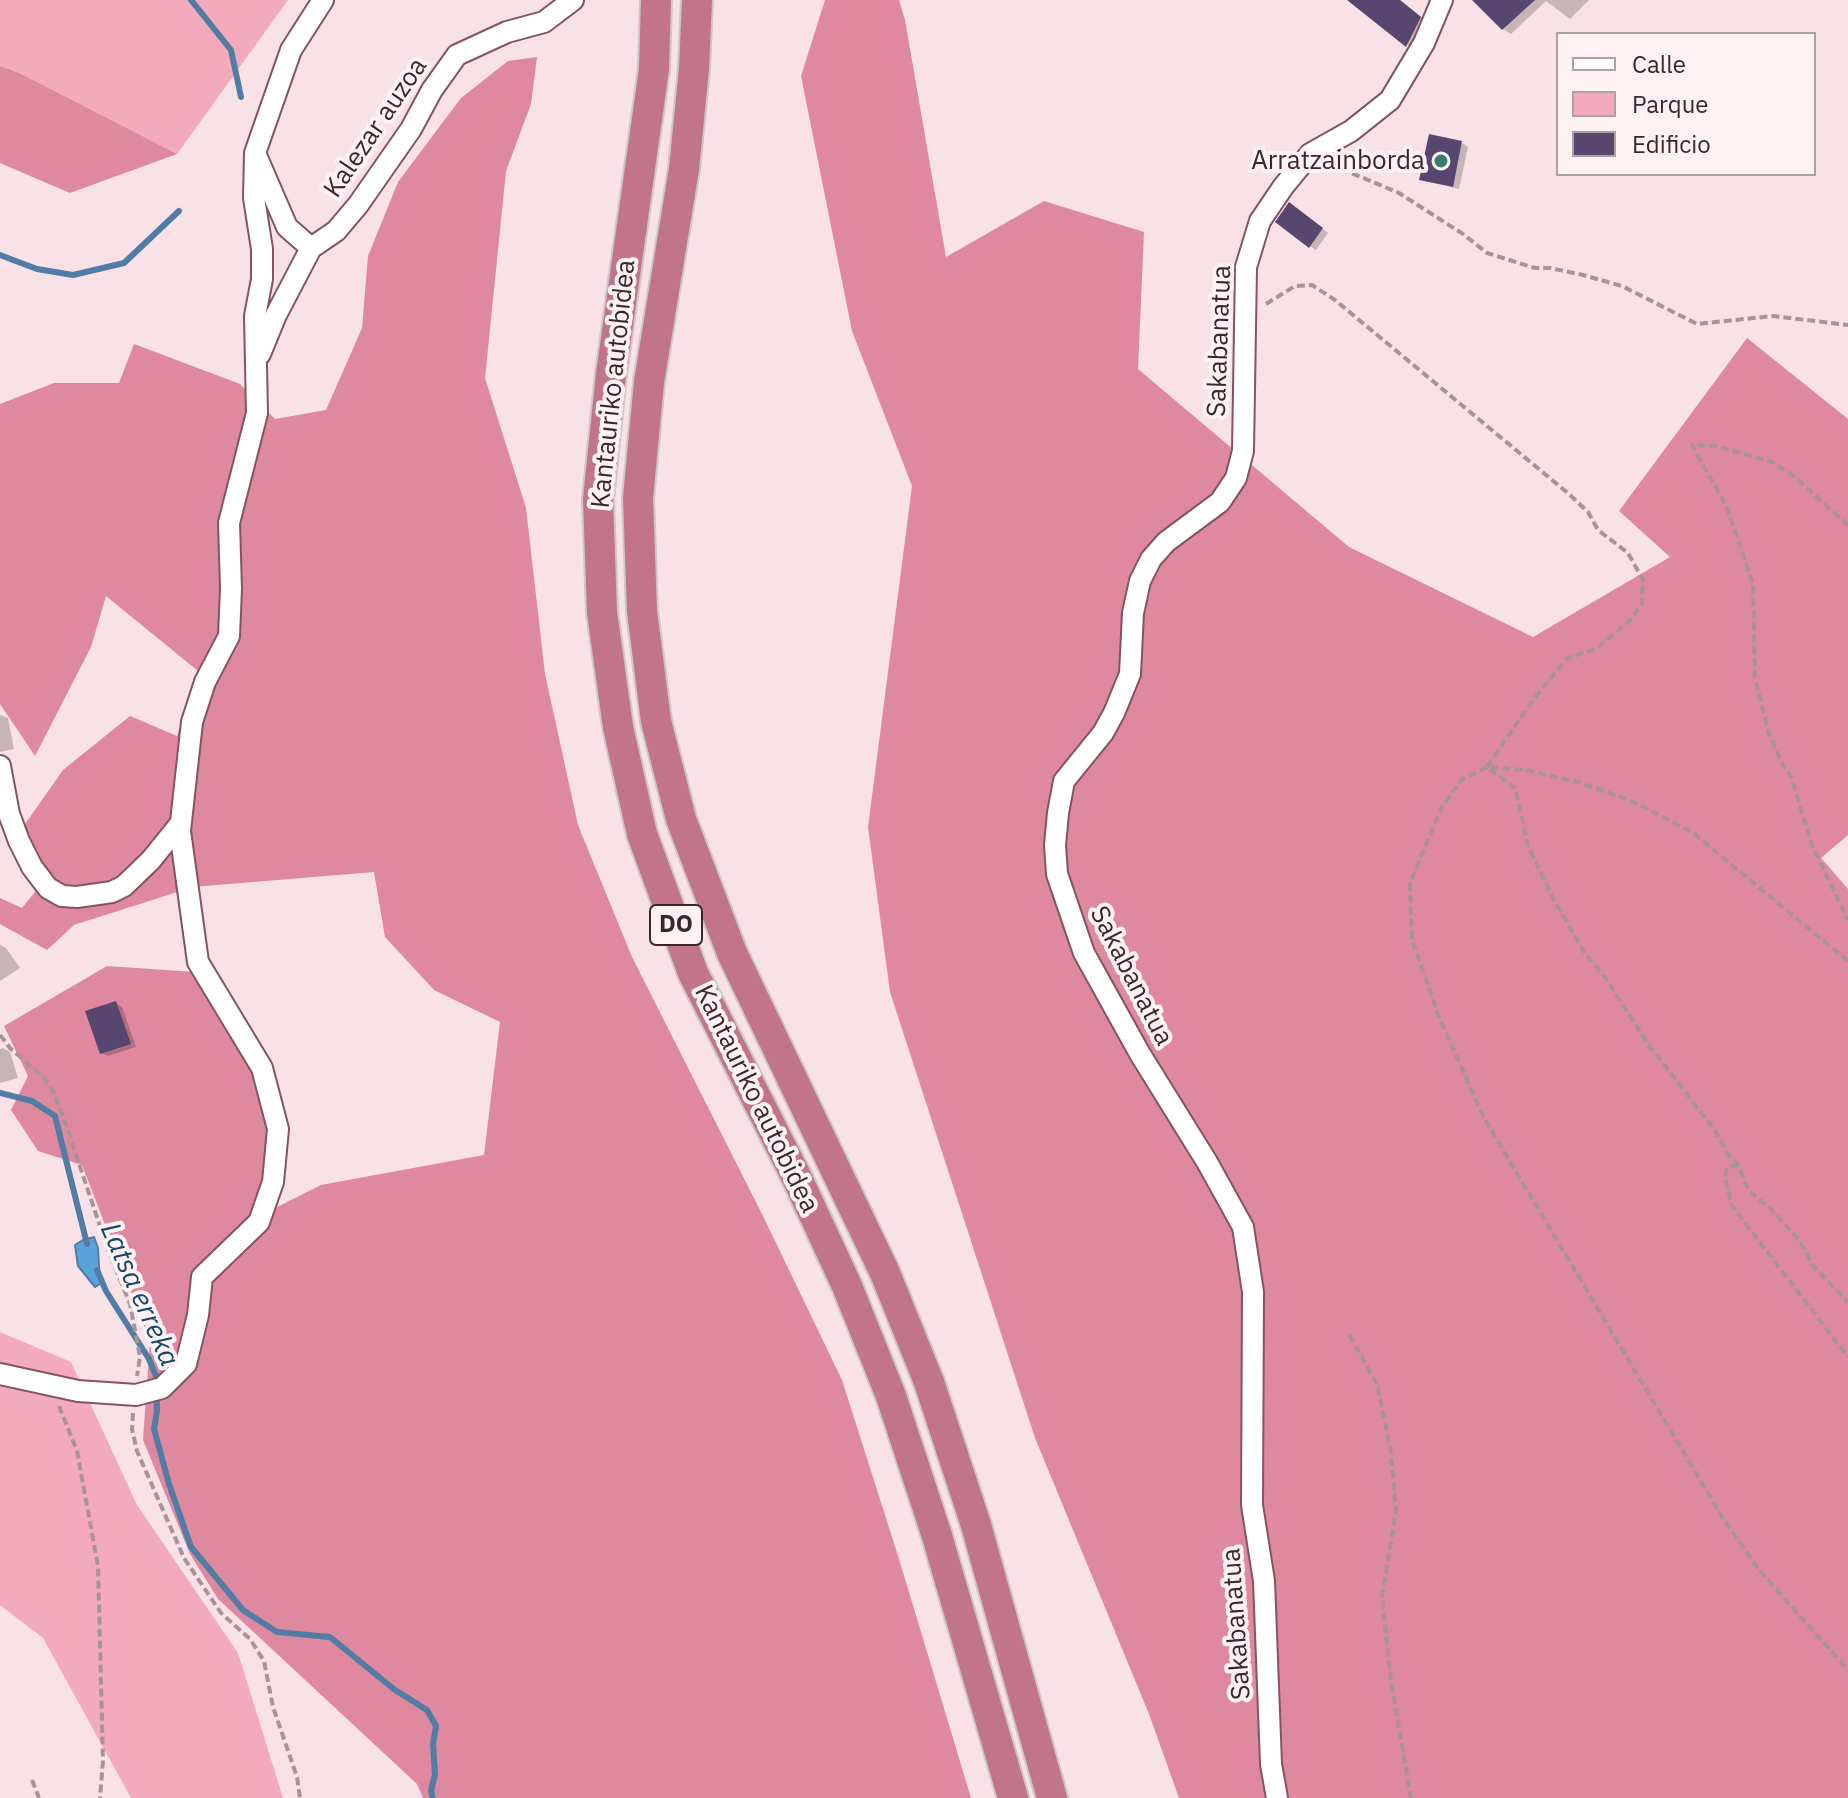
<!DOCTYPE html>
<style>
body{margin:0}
#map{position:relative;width:1848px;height:1798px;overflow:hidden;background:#f9e2e7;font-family:"IBM Plex Sans",sans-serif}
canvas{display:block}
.legend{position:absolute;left:1556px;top:32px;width:260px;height:144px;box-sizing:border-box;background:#fef2f5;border:2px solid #b0a0a4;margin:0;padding:10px 14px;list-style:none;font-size:24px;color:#3b262b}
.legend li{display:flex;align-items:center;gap:16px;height:40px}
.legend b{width:40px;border:2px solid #b0a0a4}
</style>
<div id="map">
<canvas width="1848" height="1798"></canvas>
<ul class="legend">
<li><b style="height:10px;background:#fff"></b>Calle</li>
<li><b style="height:22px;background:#f2aabc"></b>Parque</li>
<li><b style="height:22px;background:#57466e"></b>Edificio</li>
</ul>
</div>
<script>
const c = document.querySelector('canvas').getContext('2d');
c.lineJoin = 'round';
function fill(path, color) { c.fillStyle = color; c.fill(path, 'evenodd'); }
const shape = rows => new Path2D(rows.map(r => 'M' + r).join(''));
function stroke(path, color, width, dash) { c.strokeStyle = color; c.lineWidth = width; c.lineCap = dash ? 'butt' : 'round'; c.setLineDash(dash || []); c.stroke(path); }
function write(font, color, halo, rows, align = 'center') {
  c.font = font + ' "IBM Plex Sans",sans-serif'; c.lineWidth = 8; c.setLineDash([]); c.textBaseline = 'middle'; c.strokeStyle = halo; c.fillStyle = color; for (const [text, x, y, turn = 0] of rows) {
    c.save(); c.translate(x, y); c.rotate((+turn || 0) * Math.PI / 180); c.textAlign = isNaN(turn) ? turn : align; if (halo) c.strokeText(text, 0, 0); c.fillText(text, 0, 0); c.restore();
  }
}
const green = shape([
 [0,0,288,0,177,154,0,66],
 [0,1332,71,1362,137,1505,238,1653,283,1798,131,1798,43,1638,0,1605]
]);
const forest = shape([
 [825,0,899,0,905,20,946,257,1044,201,1144,232,1138,369,1349,547,1533,637,1670,557,1619,511,1747,338,1848,419,1848,835,1821,858,1848,889,1848,1798,1179,1798,1149,1714,1035,1438,890,992,868,827,912,486,852,331,801,76],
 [537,57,531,104,506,171,485,378,526,508,545,674,578,825,632,957,763,1216,842,1380,899,1559,971,1798,423,1798,417,1784,218,1599,190,1554,143,1440,150,1341,82,1165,38,1151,11,1110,28,1076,4,1026,107,966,196,972,252,1063,273,1131,266,1181,253,1219,321,1185,484,1155,500,1022,434,990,385,937,374,872,193,887,74,925,47,950,0,924,0,898,22,908,49,875,23,827,63,770,130,716,177,736,198,671,106,596,91,647,35,756,0,704,0,404,54,383,119,383,134,344,240,384,275,419,326,410,362,328,368,256,398,182,461,98,508,61],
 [0,66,21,74,177,154,70,193,0,163]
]);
const water = shape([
 [94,1237,98,1248,100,1284,95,1287,78,1266,75,1245,83,1240,94,1237]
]);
const shadow = shape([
 [1367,0,1400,0,1430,24,1417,51,1360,8],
 [1475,0,1589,0,1570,19,1546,1,1511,34,1503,29],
 [1462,143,1468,147,1459,189,1421,179],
 [1296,208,1328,233,1316,250,1310,246],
 [0,715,8,718,14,749,0,752],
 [0,945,6,948,20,968,0,981],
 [116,1003,122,1007,136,1047,108,1056,101,1053],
 [3,1048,10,1052,18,1078,0,1083,0,1049]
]);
const stream = shape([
 [191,0,231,50,241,97],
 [0,255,37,269,73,275,124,263,179,211],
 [0,1093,32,1101,55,1116,87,1244],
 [97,1270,106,1291,149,1359,156,1376,157,1411,154,1429,169,1484,191,1547,243,1610,277,1632,330,1637,395,1690,427,1710,436,1726,433,1744,435,1775,431,1791,433,1798]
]);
const building = shape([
 [1347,0,1400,0,1421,17,1406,47],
 [1472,0,1535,0,1502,30],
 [1429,134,1462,141,1453,187,1419,180],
 [1289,202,1323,228,1309,248,1275,222],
 [116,1001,131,1044,100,1054,85,1011]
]);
const path = shape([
 [1330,164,1399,193,1463,234,1487,253,1535,268,1550,268,1583,275,1622,286,1697,324,1773,316,1848,325],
 [1266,304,1295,286,1312,285,1335,300,1569,494,1588,512,1598,530,1628,553,1643,580,1642,603,1632,619,1596,649,1567,658,1530,704,1487,767,1515,788,1528,846,1554,900,1586,955,1605,977,1648,1044,1714,1129,1729,1156,1738,1164,1748,1190,1773,1211,1799,1240,1814,1267,1848,1302],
 [1848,525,1795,477,1772,462,1717,446,1692,445,1727,508,1753,584,1755,678,1768,731,1781,762,1791,777,1812,845,1848,920],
 [1848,961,1692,832,1632,801,1581,783,1525,770,1487,767,1461,780,1441,809,1410,883,1412,940,1439,1017,1484,1118,1724,1520,1760,1571,1848,1670],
 [0,1035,10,1048,43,1077,53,1091,63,1116,108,1250,130,1304,140,1357,137,1376],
 [1738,1164,1727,1168,1725,1178,1732,1206,1848,1357],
 [1349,1335,1377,1384,1391,1453,1396,1510,1382,1597,1391,1681,1411,1798],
 [59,1406,77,1451,98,1566,103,1761,100,1798],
 [133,1413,132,1429,137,1451,184,1558,221,1613,250,1639,264,1661,273,1707,297,1777,300,1798],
 [32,1780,39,1798]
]);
const minor = shape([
 [323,0,291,50,255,153,287,227,311,248,336,231,358,205,411,129,432,90,457,55,507,32,544,22,573,0],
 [260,354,276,315,311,248],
 [0,766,9,814,19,841,32,867,48,888,62,896,77,897,112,892,124,886,151,860,180,824],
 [0,1374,78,1391,136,1395,162,1388,186,1364,198,1315,202,1277,259,1222,273,1182,278,1129,262,1068,198,962,180,831,192,722,205,682,229,636,231,589,229,523,257,413,255,316,262,279,262,249,254,198,255,153],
 [1277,1798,1271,1764,1264,1581,1252,1505,1253,1292,1243,1227,1207,1162,1140,1054,1084,953,1057,874,1055,845,1058,813,1064,781,1103,733,1114,713,1130,674,1133,613,1140,581,1151,559,1166,542,1220,502,1236,478,1243,451,1246,267,1260,221,1283,187,1310,154,1351,131,1390,100,1424,43,1442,0]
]);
const highway = shape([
 [656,0,654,69,611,374,598,499,602,612,618,727,642,834,693,973,797,1178,847,1286,891,1396,937,1536,1013,1798],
 [697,0,694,69,684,169,649,382,638,498,642,611,656,721,681,819,732,953,885,1273,929,1382,976,1525,1052,1798]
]);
const markers = [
 [1441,161,8,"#367c72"]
];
const shields = [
 [676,925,52]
];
const shieldNames = [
 ["DO",676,925]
];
const streetNames = [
 ["Kalezar auzoa",376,128,-56],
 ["Sakabanatua",1220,341,-88],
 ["Kantauriko autobidea",614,384,-84],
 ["Sakabanatua",1131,976,63],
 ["Kantauriko autobidea",756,1099,64],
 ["Sakabanatua",1237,1624,-94]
];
const poiNames = [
 ["Arratzainborda",1425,161]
];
const waterNames = [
 ["Latsa erreka",139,1295,66]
];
fill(green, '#f2aabc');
fill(forest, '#de89a0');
fill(water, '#5ba2d8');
stroke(water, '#517da4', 2);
fill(shadow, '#0003');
stroke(stream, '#517da4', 6);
fill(building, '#57466e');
stroke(minor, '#855461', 24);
stroke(highway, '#ccc7c8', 34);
stroke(path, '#a99398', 4, [8, 4]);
stroke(minor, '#fff', 20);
stroke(highway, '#c2758a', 30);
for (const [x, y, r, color] of markers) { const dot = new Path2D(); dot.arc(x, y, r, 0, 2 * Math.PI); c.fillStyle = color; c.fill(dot); stroke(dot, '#fef2f5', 3); }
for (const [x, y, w] of shields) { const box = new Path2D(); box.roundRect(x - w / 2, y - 20, w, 40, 6); c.fillStyle = '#fef2f5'; c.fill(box); stroke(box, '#3b262b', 2); }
write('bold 24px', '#3b262b', null, shieldNames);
write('26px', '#3b262b', '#fef2f5', streetNames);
write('26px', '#3b262b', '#fef2f5', poiNames, 'right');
write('italic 28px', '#10476b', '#fef2f5', waterNames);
</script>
